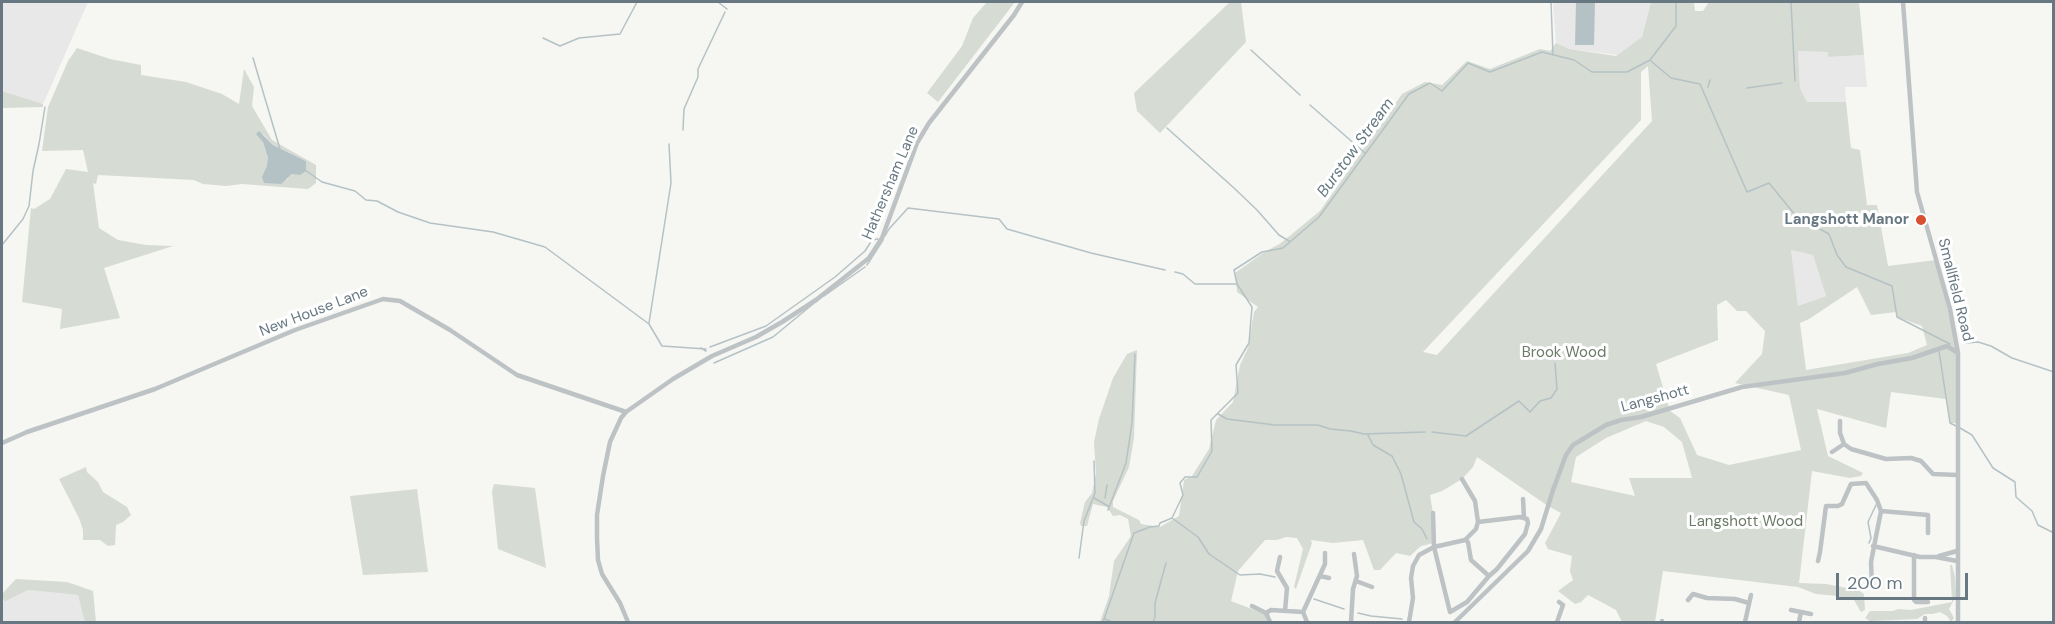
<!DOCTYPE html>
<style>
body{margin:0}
#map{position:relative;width:2055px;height:624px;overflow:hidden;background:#f6f6f3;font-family:"DM Sans",sans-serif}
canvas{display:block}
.frame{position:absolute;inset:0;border:3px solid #677882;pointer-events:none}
.scale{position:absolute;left:1836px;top:573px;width:132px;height:27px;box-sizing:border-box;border:3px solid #677882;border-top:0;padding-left:8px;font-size:18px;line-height:21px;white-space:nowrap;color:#677882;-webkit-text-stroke:4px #fff;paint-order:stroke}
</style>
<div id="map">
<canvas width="2055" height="624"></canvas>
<div class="frame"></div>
<div class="scale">200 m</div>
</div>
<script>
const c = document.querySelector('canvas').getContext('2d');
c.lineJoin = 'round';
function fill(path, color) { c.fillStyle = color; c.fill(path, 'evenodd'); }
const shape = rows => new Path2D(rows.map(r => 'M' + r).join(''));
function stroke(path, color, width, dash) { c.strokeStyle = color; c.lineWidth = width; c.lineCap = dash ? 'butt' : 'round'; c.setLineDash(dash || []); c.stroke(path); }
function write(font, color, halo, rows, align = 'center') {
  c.font = font + ' "DM Sans",sans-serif'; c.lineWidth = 6; c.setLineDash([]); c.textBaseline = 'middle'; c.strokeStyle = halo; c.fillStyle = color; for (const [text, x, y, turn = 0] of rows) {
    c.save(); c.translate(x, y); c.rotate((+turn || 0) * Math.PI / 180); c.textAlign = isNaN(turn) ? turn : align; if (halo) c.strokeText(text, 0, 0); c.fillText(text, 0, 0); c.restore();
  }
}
const built = shape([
 [2,2,88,2,43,104,2,91],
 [1553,2,1651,2,1642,37,1618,55,1569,49,1556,43],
 [1798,51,1828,52,1828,57,1864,55,1867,87,1845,87,1846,102,1807,102,1800,88],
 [1791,250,1813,255,1826,296,1798,306],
 [28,590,78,595,86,622,2,622,2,603]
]);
const green = shape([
 [987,2,1015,2,938,102,927,93,962,46,973,18],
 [1230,2,1241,2,1246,42,1160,133,1137,111,1134,93],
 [1651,2,1694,2,1695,11,1703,11,1709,2,1859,2,1864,55,1828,57,1828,52,1798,51,1800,88,1807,102,1846,102,1851,148,1860,150,1867,205,1877,205,1888,266,1936,260,1958,353,1958,423,1950,423,1946,399,1891,392,1886,428,1817,409,1828,456,1863,473,1861,476,1850,478,1812,471,1799,583,1826,584,1858,590,1864,594,1865,610,1861,612,1854,600,1844,599,1838,596,1816,594,1798,587,1663,571,1655,622,1622,622,1616,610,1588,595,1581,602,1575,604,1558,591,1573,580,1570,571,1572,556,1548,549,1545,543,1561,513,1548,506,1477,457,1473,467,1462,479,1442,491,1430,495,1433,513,1434,543,1421,546,1410,556,1396,553,1380,570,1374,570,1363,540,1333,543,1311,540,1312,543,1296,589,1294,587,1303,549,1297,538,1286,537,1277,540,1265,540,1238,571,1231,601,1265,614,1267,622,1100,622,1109,596,1114,561,1131,536,1128,519,1120,515,1113,516,1107,507,1093,504,1087,526,1081,526,1080,523,1085,502,1092,493,1096,473,1094,442,1099,419,1113,378,1127,354,1137,350,1134,438,1129,467,1113,501,1113,507,1139,520,1141,524,1160,527,1179,516,1184,480,1192,476,1209,449,1216,420,1233,402,1240,365,1248,348,1254,312,1258,307,1237,292,1235,273,1263,253,1281,243,1320,211,1402,94,1425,82,1442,85,1467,61,1490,69,1540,49,1550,51,1556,43,1569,49,1616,56,1642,37],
 [1648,66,1652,121,1437,355,1423,352,1641,120,1641,72],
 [1791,250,1813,255,1826,296,1798,306],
 [1857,287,1871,315,1896,312,1897,317,1922,326,1927,345,1908,353,1806,370,1800,323,1809,319],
 [1726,300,1737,311,1746,311,1765,331,1762,354,1735,383,1789,395,1801,450,1729,465,1697,455,1680,418,1670,411,1656,364,1718,340,1717,305],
 [1646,421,1664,427,1682,442,1692,478,1629,478,1635,496,1571,482,1576,457,1606,438],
 [77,48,110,59,141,65,141,75,186,82,222,94,239,104,244,69,254,87,252,106,272,140,316,165,316,183,308,189,242,184,226,186,203,184,194,180,98,175,96,184,93,183,99,228,118,240,146,245,173,246,104,268,120,318,60,329,62,309,22,302,31,208,34,209,50,199,66,169,88,172,83,150,42,151,48,107,68,61],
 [263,134,273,145,306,161,297,174,292,174,286,180,268,158,263,142],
 [2,91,43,104,43,107,2,108],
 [86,467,87,472,98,482,103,492,127,507,131,515,123,522,116,525,115,545,108,546,100,540,83,540,83,530,79,518,59,479],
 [494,484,535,488,546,568,498,549,492,492],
 [417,489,428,572,363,575,350,496],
 [1950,565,1952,565,1955,577,1956,596,1949,609,1954,618,1951,622,1947,616,1940,612,1933,614,1925,614,1917,619,1870,621,1865,618,1870,611,1893,611,1898,609,1911,610,1952,602],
 [16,579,67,582,93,591,96,622,85,622,78,595,28,590,4,602,2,594]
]);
const water = shape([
 [1576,2,1595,2,1594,45,1575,45],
 [259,131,273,145,306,161,306,171,300,175,292,174,281,184,264,183,262,177,267,166,268,158,263,142,256,134]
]);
const stream = shape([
 [718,2,727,9],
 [1551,2,1553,55],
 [1791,2,1795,81],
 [543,38,560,46,579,38,620,34,637,2],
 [1251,50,1300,95],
 [253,58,280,149],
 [1651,61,1671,78,1700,84,1747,192,1769,183,1796,216,1829,234,1837,255,1846,267,1892,286,1897,317,1950,344],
 [1708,87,1710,80],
 [1747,88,1782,83],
 [1310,105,1365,153],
 [1167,128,1234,188,1257,210,1279,235,1289,241],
 [683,130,684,109,698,77,698,69,725,12],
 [305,170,322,182,355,191,366,200,377,201,398,212,430,223,493,232,545,247,649,324,662,346,706,349],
 [885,236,889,229,908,208,999,219,1007,229,1091,253,1165,270],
 [2,245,23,219,29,206,33,171,39,144,45,107],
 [867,265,883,240],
 [1175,272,1183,274,1195,284,1236,284],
 [824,296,865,267],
 [649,323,671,183,669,144],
 [1966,343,1978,342,1991,346,2012,358,2054,372],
 [710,347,766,326,835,277,865,251,872,240,878,239],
 [701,348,706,351],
 [1939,351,1950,423,1956,426],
 [714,363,773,337,813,304],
 [1218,414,1227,419,1275,425,1318,425,1330,429,1351,431,1364,434,1425,432],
 [1960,428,1972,435,1993,468,2015,482,2016,497,2032,511,2038,525,2054,533],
 [1432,432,1466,436,1519,401,1530,412,1540,401,1551,398,1557,389,1555,363],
 [1368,435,1373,445,1392,456,1401,474,1414,522,1422,529,1427,539],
 [1094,498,1108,506],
 [1105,498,1107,485],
 [1108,510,1126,463,1132,423,1135,354],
 [1172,518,1198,537,1209,554,1240,575,1260,574,1275,577],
 [1869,543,1871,538,1868,522,1876,505],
 [1079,558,1084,521,1095,493,1094,461],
 [1314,599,1344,609],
 [1358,613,1371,616,1402,619],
 [1105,619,1112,622],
 [1103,622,1134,533,1150,527,1159,526,1160,523,1172,518,1183,495,1180,483,1185,477,1197,477,1212,451,1211,420,1238,393,1236,365,1249,343,1252,307,1237,284,1234,270,1262,252,1283,248,1319,217,1409,94,1430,83,1442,91,1468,63,1490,72,1542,52,1574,60,1592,72,1627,72,1650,60,1676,26,1676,2],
 [1153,622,1155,617,1155,603,1166,563]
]);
const minor = shape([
 [1903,2,1917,192,1950,309,1958,353,1958,622],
 [1840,421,1840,433,1844,444,1851,449,1886,459,1911,458,1921,461,1933,474,1958,475],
 [2,443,27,432,155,389,295,330,383,299,400,301,450,330,517,375,626,412],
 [1832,452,1844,444],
 [1523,499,1524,518],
 [1881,511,1928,515,1928,533],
 [1433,513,1434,547,1450,612,1467,602,1489,576],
 [1465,540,1468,542,1471,560,1489,576,1497,569,1525,534,1528,523,1527,519,1520,517,1478,522],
 [1873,546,1920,557,1936,557,1957,561],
 [1914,555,1914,600,1916,602,1928,602],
 [1939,556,1957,551],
 [1280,557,1277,571,1287,588,1285,611],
 [1818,561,1820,552,1826,506,1838,506,1842,504,1851,484,1866,483,1877,500,1881,511,1871,562,1872,586],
 [1320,576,1329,578],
 [1356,581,1372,587],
 [1688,600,1693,594,1707,598,1735,599,1749,603],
 [1252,606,1266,613,1271,610,1303,612],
 [1791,610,1811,614],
 [1266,613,1270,622],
 [1925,618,1925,622],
 [628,622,620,603,602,574,598,560,597,538,597,515,603,476,610,442,621,418,626,412,673,379,712,356,756,337,782,322,816,300,869,258,882,238,917,143,929,123,1014,15,1022,2],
 [1307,622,1303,612,1325,564,1325,553],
 [1351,622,1353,589,1357,576,1354,554],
 [1409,622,1413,598,1411,578,1413,566,1419,555,1434,547,1465,540,1476,529,1478,522,1475,501,1462,479],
 [1455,622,1528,551,1541,529,1553,490,1566,455,1573,445,1606,425,1621,420,1641,417,1742,387,1845,373,1878,364,1912,358,1947,346,1958,353],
 [1557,622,1563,605,1559,602],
 [1662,622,1662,621],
 [1745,622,1751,595],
 [1799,622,1801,612]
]);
const markers = [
 [1921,220,6,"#d84f32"]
];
const streetNames = [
 ["Hathersham Lane",891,183,-67],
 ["Smallfield Road",1955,290,76],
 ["New House Lane",314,312,-21],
 ["Langshott",1655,399,-15]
];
const poiNames = [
 ["Langshott Manor",1909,220]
];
const parkNames = [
 ["Brook Wood",1564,353],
 ["Langshott Wood",1746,522]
];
const waterNames = [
 ["Burstow Stream",1356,148,-54]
];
fill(built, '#e7e8e7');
fill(green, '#d6dbd3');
fill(water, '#b5c2c5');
stroke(stream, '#b5c2c5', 1.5);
stroke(minor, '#bdc2c5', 4.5);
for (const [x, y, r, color] of markers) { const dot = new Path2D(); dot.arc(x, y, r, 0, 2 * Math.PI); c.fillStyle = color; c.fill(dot); stroke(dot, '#fff', 2); }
write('15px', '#677882', '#fff', streetNames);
write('bold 15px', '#677882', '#fff', poiNames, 'right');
write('15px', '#6b7a66', '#fff', parkNames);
write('italic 16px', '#63797f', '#fff', waterNames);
</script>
